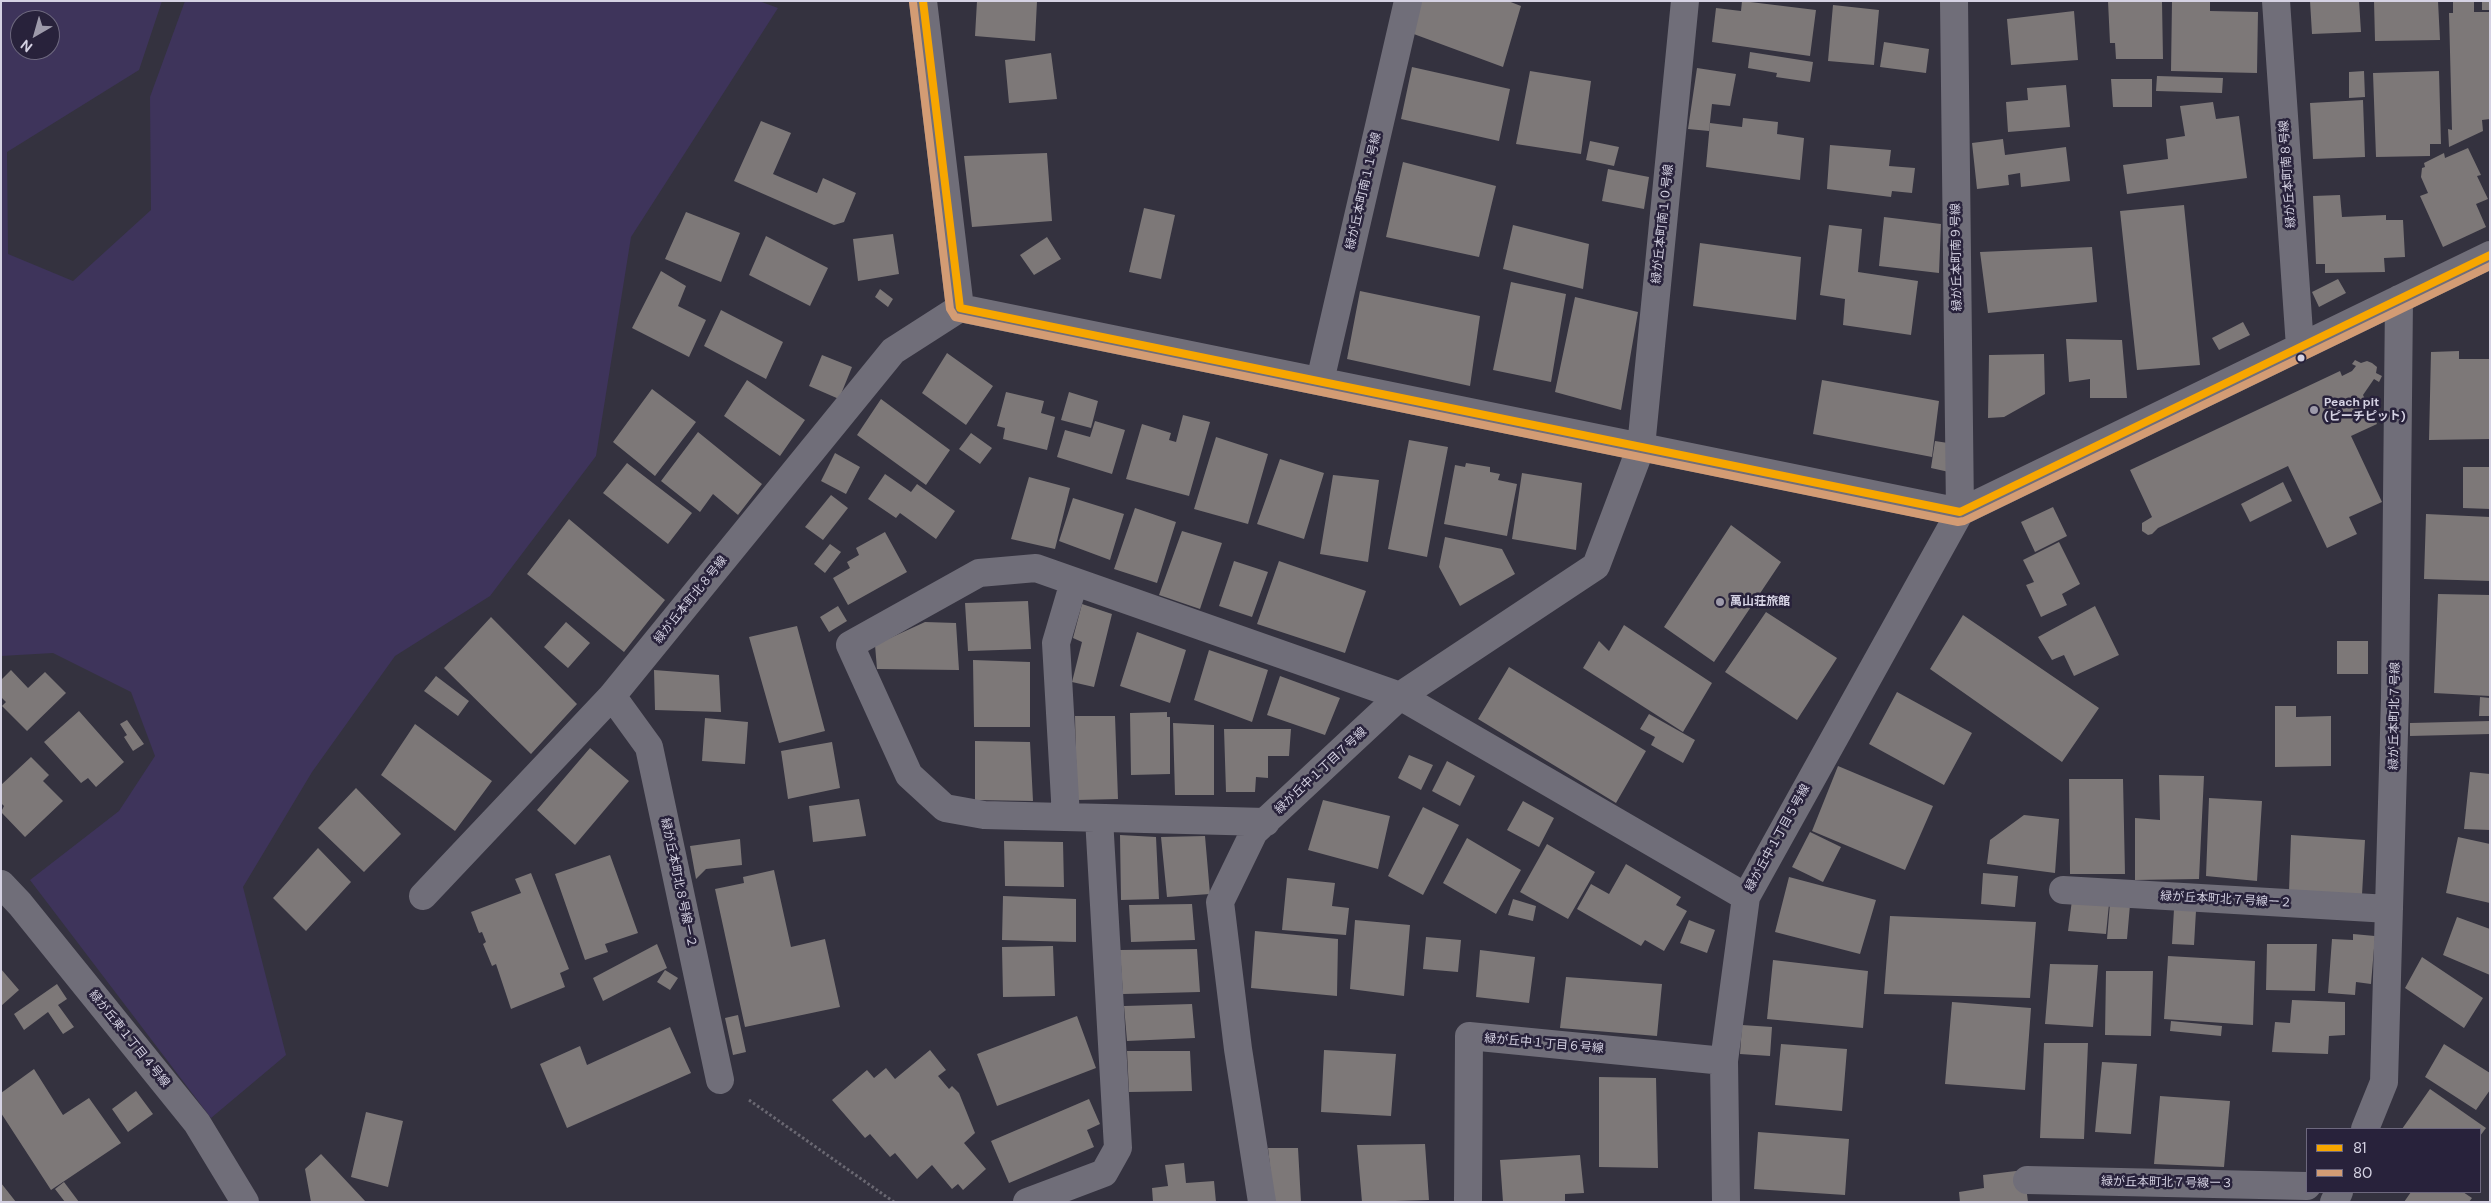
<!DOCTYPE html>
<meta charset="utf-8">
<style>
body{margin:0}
#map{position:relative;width:2491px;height:1203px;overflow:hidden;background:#34323f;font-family:"DM Sans",sans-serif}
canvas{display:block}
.frame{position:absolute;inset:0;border:2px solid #d5d2e3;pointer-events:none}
.legend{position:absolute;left:2306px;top:1128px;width:175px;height:65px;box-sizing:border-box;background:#28223b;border:1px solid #6d687e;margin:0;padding:6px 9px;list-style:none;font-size:15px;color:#d5d2e3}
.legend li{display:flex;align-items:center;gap:10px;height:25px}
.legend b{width:25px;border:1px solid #6d687e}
.north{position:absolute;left:10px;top:10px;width:50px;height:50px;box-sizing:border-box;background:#28223b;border:1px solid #6d687e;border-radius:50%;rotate:218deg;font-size:14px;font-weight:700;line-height:20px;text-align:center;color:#d5d2e3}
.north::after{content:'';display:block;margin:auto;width:18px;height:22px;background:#9d9aaa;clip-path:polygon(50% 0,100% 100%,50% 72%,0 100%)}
</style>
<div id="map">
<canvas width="2491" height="1203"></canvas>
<div class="frame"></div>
<ul class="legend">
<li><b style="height:6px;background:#f7a600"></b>81</li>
<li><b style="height:6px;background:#d39c74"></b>80</li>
</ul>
<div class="north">N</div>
</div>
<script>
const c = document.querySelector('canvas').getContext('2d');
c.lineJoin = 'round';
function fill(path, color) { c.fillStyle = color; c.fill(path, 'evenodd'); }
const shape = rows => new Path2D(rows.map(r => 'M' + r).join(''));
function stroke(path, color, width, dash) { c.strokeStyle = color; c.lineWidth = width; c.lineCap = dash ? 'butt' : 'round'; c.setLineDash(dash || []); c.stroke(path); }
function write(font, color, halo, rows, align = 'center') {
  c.font = font + ' "DM Sans","Noto Sans JP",sans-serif'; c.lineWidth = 5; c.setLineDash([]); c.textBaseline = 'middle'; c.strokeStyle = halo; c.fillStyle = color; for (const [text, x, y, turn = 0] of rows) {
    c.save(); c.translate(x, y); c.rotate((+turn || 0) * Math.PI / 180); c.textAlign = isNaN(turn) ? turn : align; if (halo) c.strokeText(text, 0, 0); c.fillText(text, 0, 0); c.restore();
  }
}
const green = shape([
 [1,1,162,1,139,70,7,152,8,254,73,281,151,210,150,97,185,1,759,1,778,8,631,237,596,456,490,596,395,656,312,772,243,887,286,1055,211,1118,30,880,119,811,155,756,131,692,53,653,1,656],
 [20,20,50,20,50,50,20,50]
]);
const building = shape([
 [977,1,1037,1,1035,41,975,36],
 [1421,1,1508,1,1521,6,1503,67,1411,33],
 [1742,1,1816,10,1810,56,1712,42,1716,8,1741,11],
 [2108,1,2162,2,2163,59,2116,59,2115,43,2110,43],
 [2172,1,2210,1,2210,11,2258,12,2257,73,2171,71],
 [2310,1,2359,1,2361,32,2312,34],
 [2374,1,2438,1,2440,40,2375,41],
 [2453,1,2474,1,2474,12,2490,12,2490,119,2482,120,2483,131,2449,147,2448,129,2452,130,2449,13,2453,13],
 [2482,1,2490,1,2490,10,2482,10],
 [1833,5,1879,10,1874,65,1828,61],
 [2074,11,2078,60,2011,65,2007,19],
 [1884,42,1929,49,1926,73,1880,67],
 [1750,52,1813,62,1810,82,1776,77,1777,73,1748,68],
 [1051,53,1057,99,1009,103,1005,60],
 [1412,67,1510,89,1499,141,1401,119],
 [1697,68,1736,74,1730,106,1712,104,1709,131,1688,129],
 [1530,71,1591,81,1581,154,1516,144],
 [2364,71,2365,97,2349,98,2349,72],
 [2439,71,2441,144,2430,144,2430,156,2376,157,2373,73],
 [2157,76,2223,78,2222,93,2156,91],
 [2111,79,2152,79,2152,107,2113,107],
 [2066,85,2070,127,2008,132,2006,102,2028,100,2027,88],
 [2363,100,2365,157,2313,159,2310,103],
 [2213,102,2216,119,2239,116,2247,178,2127,194,2123,165,2168,159,2166,139,2185,136,2180,106],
 [1743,118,1778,122,1777,134,1804,138,1800,180,1706,167,1710,123,1742,127],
 [761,121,791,133,773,174,817,193,823,178,856,193,844,222,834,225,734,181],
 [2003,139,2005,155,2066,147,2070,181,2021,187,2020,173,2008,175,2009,185,1977,189,1972,143],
 [1590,141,1619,147,1614,166,1586,160],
 [1830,145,1891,150,1889,166,1915,168,1912,193,1892,191,1891,197,1827,189],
 [2468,148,2481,175,2477,176,2488,199,2476,204,2486,227,2443,247,2420,196,2428,193,2421,177,2422,168,2425,167,2424,163,2444,153,2445,158],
 [1047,153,1052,221,972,227,964,156],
 [1403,162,1496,186,1479,257,1386,237],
 [1608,169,1649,177,1644,209,1602,201],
 [2340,195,2342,217,2386,215,2386,220,2403,220,2405,257,2384,258,2385,272,2325,273,2325,264,2316,264,2313,196],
 [2184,205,2200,365,2137,370,2120,211],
 [1144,208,1175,215,1161,279,1129,272],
 [686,212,740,233,721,282,665,259],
 [1884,217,1941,224,1939,273,1879,266],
 [1513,225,1589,244,1583,289,1503,269],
 [1829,225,1862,229,1858,272,1918,281,1911,335,1843,325,1845,299,1820,295],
 [893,234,899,274,858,281,853,239],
 [766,236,828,268,810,306,749,275],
 [1047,237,1061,259,1034,275,1020,255],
 [1700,243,1801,257,1796,320,1693,306],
 [2092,247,2097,302,1988,313,1980,252],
 [661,271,686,286,678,306,706,320,689,357,632,328],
 [2338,279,2346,293,2319,307,2312,292],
 [1511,282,1566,294,1551,382,1493,370],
 [880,289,893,299,888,307,875,297],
 [1360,291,1480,316,1470,386,1347,359],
 [1575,297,1638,312,1621,410,1555,392],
 [721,310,783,342,766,379,704,346],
 [2243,322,2250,335,2219,350,2212,338],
 [2066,339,2122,340,2127,398,2090,398,2090,379,2069,382],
 [2459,351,2459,359,2490,359,2490,439,2429,440,2431,352],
 [947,353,993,386,966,425,922,393],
 [2044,354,2045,394,2004,417,1988,418,1989,355],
 [822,355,852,367,839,399,809,386],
 [2355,360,2361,363,2367,361,2372,363,2377,367,2376,373,2382,376,2379,382,2374,379,2363,395,2377,424,2351,436,2382,502,2349,517,2357,534,2327,548,2288,466,2158,528,2152,534,2148,535,2142,531,2142,523,2152,517,2130,470,2340,371,2342,376,2352,371,2356,366,2352,364],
 [747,380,805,420,780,456,724,416],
 [1822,380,1939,401,1932,457,1813,434],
 [652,389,696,422,655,476,613,442],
 [1006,392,1044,401,1041,413,1055,417,1047,450,1003,439,1005,428,997,426],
 [1069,392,1098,401,1091,428,1061,420],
 [881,399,950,450,926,485,857,435],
 [1183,415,1210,422,1189,496,1126,479,1142,424,1171,433,1169,440,1176,442],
 [1095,421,1125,430,1112,474,1057,457,1065,430,1090,437],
 [698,432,762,484,738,515,713,494,700,512,661,481],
 [971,433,992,448,980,464,959,449],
 [1216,437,1268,454,1248,524,1194,509],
 [1409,440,1448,447,1427,557,1388,549],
 [1935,441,1948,443,1949,472,1931,468],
 [835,453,860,467,846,494,821,481],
 [1280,459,1324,473,1304,539,1257,524],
 [627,463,692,513,668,544,603,493],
 [1466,463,1490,467,1490,472,1500,474,1498,480,1517,484,1507,536,1444,524,1455,465,1465,467],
 [2463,467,2490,467,2490,509,2463,508],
 [1522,473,1582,483,1576,550,1512,539],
 [885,474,911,492,917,484,955,511,936,539,900,513,896,518,868,499],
 [1333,475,1379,480,1368,562,1320,554],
 [1029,477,1070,488,1055,549,1011,539],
 [2283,482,2292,501,2250,522,2241,504],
 [831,495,848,508,823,540,805,527],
 [1073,498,1124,514,1110,560,1059,541],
 [2053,507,2067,536,2035,552,2021,522],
 [1135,508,1176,522,1157,583,1114,569],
 [2426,514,2490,517,2490,581,2424,579],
 [569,519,665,600,624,652,527,574],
 [1731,525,1781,562,1714,662,1664,627],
 [1182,531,1222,543,1200,609,1159,595],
 [885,532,907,572,848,605,833,578,850,568,847,562,859,555,856,548],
 [1445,537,1502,549,1515,574,1460,606,1439,567],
 [2059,542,2080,584,2062,594,2067,605,2041,617,2026,585,2034,582,2023,560],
 [830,544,841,552,825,573,814,564],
 [1234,561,1268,572,1252,617,1219,606],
 [1279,561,1366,591,1345,653,1257,624],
 [2438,594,2490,595,2490,696,2434,693],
 [1028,601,1031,649,968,651,965,603],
 [1082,604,1112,614,1094,687,1072,682,1082,642,1073,638],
 [838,606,847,621,829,632,820,617],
 [2095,606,2119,655,2074,676,2064,655,2052,660,2038,637],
 [1766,612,1837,658,1797,720,1725,672],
 [1963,615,2099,708,2062,762,1930,669],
 [491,617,577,704,531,754,444,668],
 [566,622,590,643,568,668,544,647],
 [925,622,956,623,959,670,877,669,875,645],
 [1624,625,1712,683,1683,732,1583,668,1599,641,1609,651],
 [797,626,825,731,779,743,749,637],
 [1137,632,1186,650,1170,703,1120,686],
 [2337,641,2368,641,2368,674,2337,674],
 [1209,650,1268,670,1252,722,1194,700],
 [973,660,1030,662,1030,727,974,727],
 [1509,667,1646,751,1616,803,1478,719],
 [11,670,28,688,45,672,66,693,27,731,2,706,6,702,1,697,1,680],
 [654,670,719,675,721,712,655,710],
 [436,676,469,701,458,716,424,691],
 [1280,676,1340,698,1325,735,1267,715],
 [1897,692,1972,733,1944,785,1869,744],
 [2480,697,2490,698,2490,716,2479,716],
 [2275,706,2296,706,2296,717,2331,716,2331,766,2275,767],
 [79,711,124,762,96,787,88,778,81,783,44,742],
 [1167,712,1167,717,1170,717,1170,774,1131,775,1130,713],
 [1649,714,1695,740,1683,763,1651,745,1655,737,1640,729],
 [1075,716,1115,716,1118,799,1077,800],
 [705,718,748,722,745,764,702,761],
 [127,720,144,744,133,751,124,737,127,735,120,724],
 [2490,721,2490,734,2410,736,2410,723],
 [1173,723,1214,725,1214,795,1175,795],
 [415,724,492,781,455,831,381,775],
 [1224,729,1291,729,1289,756,1268,756,1268,778,1256,777,1255,792,1226,792],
 [975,741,1030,742,1033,801,975,800],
 [832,742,840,788,788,799,781,751],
 [590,748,629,781,575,845,537,810],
 [1409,755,1433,765,1421,790,1398,778],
 [31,757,49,775,43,781,63,801,25,837,1,812,4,806,1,803,1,785],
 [1447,761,1475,776,1460,806,1432,791],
 [1838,766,1933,806,1905,870,1812,831],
 [2470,772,2490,774,2490,830,2464,829],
 [2159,775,2204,776,2199,879,2135,880,2135,818,2160,820],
 [2069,779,2123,779,2125,874,2070,874],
 [356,788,401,834,364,872,318,828],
 [2209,798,2262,801,2257,881,2206,876],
 [859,799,866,836,813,842,809,806],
 [1323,800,1390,816,1378,869,1308,850],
 [1523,801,1554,818,1539,847,1507,830],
 [1423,807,1459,825,1423,895,1388,876],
 [2024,815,2059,819,2055,873,1987,864,1990,840],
 [1810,832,1841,847,1823,882,1792,867],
 [1120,835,1156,837,1159,899,1121,900],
 [2291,835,2365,840,2362,895,2289,891],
 [1205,836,1210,894,1167,897,1161,837],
 [2458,837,2490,844,2490,903,2446,893],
 [1467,838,1521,870,1496,914,1443,883],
 [740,839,742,865,706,869,696,879,690,846],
 [1004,841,1063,842,1064,887,1005,886],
 [1547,844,1595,872,1568,919,1520,892],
 [318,848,351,882,306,931,273,898],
 [610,855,638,933,605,944,608,952,585,960,555,874],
 [1626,864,1681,897,1676,905,1687,911,1664,951,1645,940,1641,946,1577,909,1591,884,1609,894],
 [774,870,791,947,825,939,840,1007,745,1027,715,889,744,883,743,877],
 [531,873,569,969,560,973,565,987,511,1009,496,964,492,966,483,944,486,942,482,932,479,933,471,912,521,893,515,879],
 [1983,873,2018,876,2015,907,1981,904],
 [1789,877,1876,900,1860,954,1775,932],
 [1287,878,1335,883,1332,906,1349,908,1346,935,1282,930],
 [1003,896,1076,899,1076,942,1002,940],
 [1513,899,1536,906,1533,921,1508,915],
 [2072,900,2109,904,2106,934,2068,931],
 [2110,903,2130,905,2127,939,2107,939],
 [1192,904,1195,940,1131,942,1129,905],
 [2174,909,2196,911,2194,945,2172,944],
 [1890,916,2036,922,2030,998,1884,994],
 [2457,917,2490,929,2490,975,2443,955],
 [1355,920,1410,925,1404,996,1350,989],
 [1689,920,1715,930,1707,953,1680,943],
 [1255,931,1338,939,1337,996,1251,988],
 [2353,934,2375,936,2371,984,2356,982,2355,995,2328,993,2332,939,2353,940],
 [1426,937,1461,940,1458,972,1423,969],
 [657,944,667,968,603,1001,593,978],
 [2267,944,2317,944,2315,991,2266,990],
 [1053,946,1055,996,1003,997,1002,947],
 [1197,949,1200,992,1123,994,1120,950],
 [1480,950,1535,957,1529,1003,1476,997],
 [2168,956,2255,961,2253,1025,2164,1019],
 [2422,957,2483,998,2464,1028,2405,988],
 [1773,960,1868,971,1863,1028,1767,1019],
 [2050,964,2098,965,2093,1027,2045,1024],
 [1,969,19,990,1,1006],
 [665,970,678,978,670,990,657,982],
 [2106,971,2153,971,2151,1036,2105,1035],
 [1566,977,1662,984,1657,1036,1560,1028],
 [57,984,67,999,58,1005,74,1027,63,1034,48,1012,24,1030,14,1014],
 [2292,1000,2345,1002,2345,1035,2329,1036,2328,1054,2272,1052,2275,1022,2290,1023],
 [1952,1002,2031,1008,2025,1090,1945,1084],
 [1192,1004,1195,1038,1127,1041,1124,1006],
 [738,1015,746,1052,733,1055,725,1018],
 [1077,1016,1096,1068,997,1106,977,1054],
 [2171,1021,2222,1026,2221,1036,2170,1031],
 [1742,1025,1772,1027,1770,1056,1740,1054],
 [670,1027,691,1073,567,1128,540,1064,580,1046,587,1065],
 [2044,1043,2088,1043,2084,1139,2040,1138],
 [1781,1044,1847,1049,1842,1111,1775,1105],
 [2444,1044,2490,1073,2490,1090,2476,1110,2425,1077],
 [930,1050,946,1070,938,1076,949,1089,952,1086,959,1093,975,1133,964,1143,986,1169,963,1190,958,1184,952,1189,932,1165,917,1179,895,1153,890,1157,870,1134,865,1138,832,1100,867,1070,874,1078,886,1068,895,1079],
 [1324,1050,1396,1054,1391,1116,1321,1112],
 [1127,1051,1190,1051,1192,1091,1129,1092],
 [2102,1062,2137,1064,2131,1134,2095,1132],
 [34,1069,63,1115,89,1098,121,1143,51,1190,1,1113,1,1093],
 [1599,1077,1656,1078,1658,1168,1599,1167],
 [2430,1089,2486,1128,2480,1136,2480,1129,2402,1129],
 [136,1091,153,1114,128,1132,112,1109],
 [2160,1096,2230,1101,2224,1167,2154,1164],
 [1089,1099,1100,1124,1087,1130,1094,1147,1009,1183,991,1141],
 [366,1112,403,1121,388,1187,351,1177],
 [1758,1132,1849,1139,1845,1195,1754,1189],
 [1425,1144,1429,1200,1362,1202,1357,1145],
 [1268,1148,1298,1148,1301,1202,1274,1202],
 [321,1154,366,1202,311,1202,305,1169],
 [1580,1155,1584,1193,1565,1194,1565,1202,1503,1202,1500,1160],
 [1184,1163,1186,1183,1214,1181,1216,1202,1153,1202,1152,1188,1168,1186,1165,1165],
 [2024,1170,2028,1202,1960,1202,1959,1192,1984,1188,1983,1175],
 [64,1182,79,1202,65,1202,55,1189],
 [1,1183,16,1202,1,1202],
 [2411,1192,2463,1192,2472,1198,2469,1202,2404,1202]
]);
const path = shape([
 [749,1100,894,1202]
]);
const minor = shape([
 [923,1,960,308,1960,512,2490,255],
 [2276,1,2300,347],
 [1320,381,1408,1],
 [612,696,649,747,720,1080],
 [1066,817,1056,643,1074,582],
 [1266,822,984,815,945,808,909,775,850,645,979,573,1036,568,1400,696,1746,897],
 [1,884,20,904,197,1123,245,1202],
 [2063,890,2389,909],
 [423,896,612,696,893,351,960,308],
 [2365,1129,2384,1082,2395,698,2399,299],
 [2027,1180,2307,1186],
 [1027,1202,1104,1173,1118,1148,1099,818],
 [1262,1202,1238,1049,1220,902,1254,832,1400,696,1596,566,1641,447,1685,1],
 [1468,1202,1469,1036,1724,1061],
 [1726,1202,1724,1061,1746,897,1960,512,1954,1],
 [2334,1202,2339,1192]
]);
const bus1 = shape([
 [923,1,960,308,1960,512,2490,255]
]);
const bus2 = shape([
 [913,2,950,309,955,317,1958,522,1964,521,2490,266]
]);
const markers = [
 [2301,358,4.5,"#d5d2e3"],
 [2314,410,5,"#9d9aaa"],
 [1720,602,5,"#9d9aaa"]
];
const streetNames = [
 ["緑が丘本町南８号線",2288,174,-94],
 ["緑が丘本町南１１号線",1364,191,-77],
 ["緑が丘本町南１０号線",1663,224,-84],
 ["緑が丘本町南９号線",1957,257,-91],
 ["緑が丘本町北８号線",691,600,-51],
 ["緑が丘本町北７号線",2395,716,-89],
 ["緑が丘中１丁目７号線",1321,771,-43],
 ["緑が丘中１丁目５号線",1778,838,-61],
 ["緑が丘本町北８号線ー２",678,883,78],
 ["緑が丘本町北７号線ー２",2226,900,3],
 ["緑が丘東１丁目４号線",129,1039,51],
 ["緑が丘中１丁目６号線",1544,1044,5],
 ["緑が丘本町北７号線ー３",2167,1183,1]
];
const poiNames = [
 ["Peach pit",2324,403],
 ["(ピーチピット)",2324,417],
 ["萬山荘旅館",1730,602]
];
fill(green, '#3e345b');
fill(building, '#7d7878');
stroke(path, '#6a6872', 3, [2.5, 2.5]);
stroke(minor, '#706e79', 28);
stroke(bus1, '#f7a600', 8);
stroke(bus2, '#d39c74', 8);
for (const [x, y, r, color] of markers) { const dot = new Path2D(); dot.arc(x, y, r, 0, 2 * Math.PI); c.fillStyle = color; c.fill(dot); stroke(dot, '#28223b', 2); }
write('12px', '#d5d2e3', '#28223b', streetNames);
write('bold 12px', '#d5d2e3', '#28223b', poiNames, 'left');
</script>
